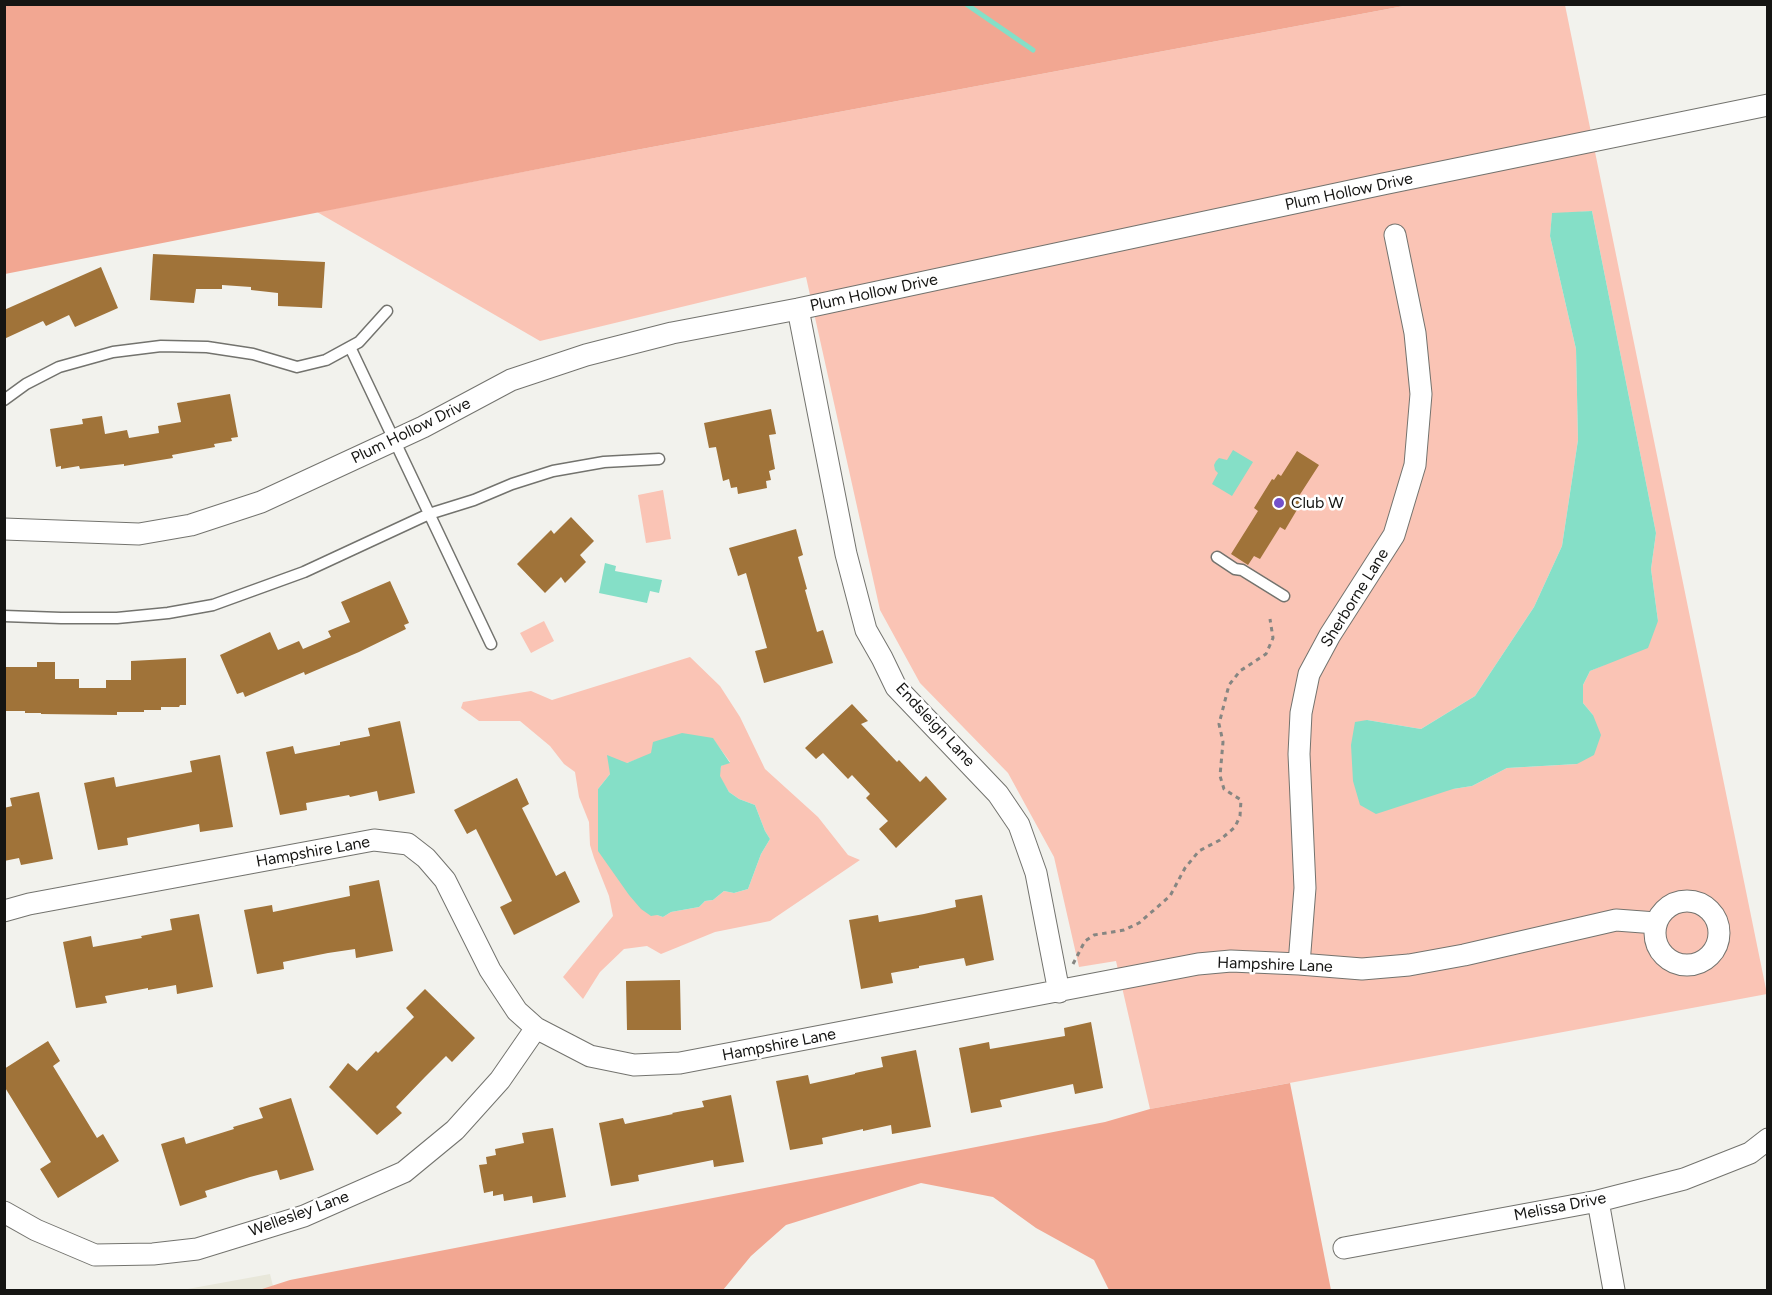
<!DOCTYPE html>
<style>
body{margin:0}
#map{position:relative;width:1772px;height:1295px;overflow:hidden;background:#f2f2ed;font-family:Figtree,sans-serif}
canvas{display:block}
.frame{position:absolute;inset:0;border:6px solid #151513;pointer-events:none}
</style>
<div id="map">
<canvas width="1772" height="1295"></canvas>
<div class="frame"></div>
</div>
<script>
const c = document.querySelector('canvas').getContext('2d');
c.lineJoin = 'round';
function fill(path, color) { c.fillStyle = color; c.fill(path, 'evenodd'); }
const shape = rows => new Path2D(rows.map(r => 'M' + r).join(''));
function stroke(path, color, width, dash) { c.strokeStyle = color; c.lineWidth = width; c.lineCap = dash ? 'butt' : 'round'; c.setLineDash(dash || []); c.stroke(path); }
function write(font, color, halo, rows, align = 'center') {
  c.font = font + ' Figtree,sans-serif'; c.lineWidth = 5; c.setLineDash([]); c.textBaseline = 'middle'; c.strokeStyle = halo; c.fillStyle = color; for (const [text, x, y, turn = 0] of rows) {
    c.save(); c.translate(x, y); c.rotate((+turn || 0) * Math.PI / 180); c.textAlign = isNaN(turn) ? turn : align; if (halo) c.strokeText(text, 0, 0); c.fillText(text, 0, 0); c.restore();
  }
}
const built = shape([
 [270,1274,274,1290,182,1290]
]);
const green = shape([
 [1409,5,1565,5,1767,994,1150,1109,1116,961,1079,967,1054,857,1008,773,920,683,880,610,806,277,540,341,317,212,620,153],
 [1592,211,1656,533,1651,569,1658,621,1604,665,1590,671,1583,685,1583,703,1593,715,1577,764,1507,768,1472,786,1453,789,1367,720,1421,729,1475,696,1534,607,1562,546,1578,440,1576,349,1550,236,1552,214],
 [663,490,671,539,646,543,638,495],
 [544,621,554,641,531,653,520,633],
 [690,657,720,686,740,717,765,769,818,817,848,855,860,860,770,921,715,932,661,954,647,946,624,949,600,972,583,999,563,977,613,916,609,896,594,858,590,845,589,822,579,797,575,772,564,764,550,746,520,721,479,721,461,708,463,702,531,691,552,700],
 [699,737,713,739,730,762,721,766,719,776,729,792,739,799,755,805,765,831,770,839,761,854,748,889,734,893,724,891,713,900,705,901,699,907,671,912,663,917,657,915,598,789,610,774,627,763]
]);
const forest = shape([
 [5,4,1409,4,1409,5,620,153,5,274],
 [1290,1083,1331,1290,1109,1290,1094,1260,1036,1228,993,1197,921,1183,786,1225,751,1256,723,1290,259,1290,290,1280,1105,1122,1150,1109]
]);
const water = shape([
 [1592,211,1656,533,1651,569,1658,621,1648,648,1590,671,1583,685,1583,703,1593,715,1601,735,1594,755,1577,764,1507,768,1472,786,1453,789,1376,814,1360,805,1353,781,1351,745,1355,722,1367,720,1421,729,1475,696,1534,607,1562,546,1578,440,1576,349,1550,236,1552,213],
 [1233,450,1253,462,1232,496,1212,484,1218,473,1215,470,1214,465,1216,461,1219,458,1227,460],
 [605,563,616,566,615,571,662,580,659,593,650,591,647,603,599,593],
 [682,733,713,738,730,763,721,766,720,776,729,792,739,799,755,805,765,831,770,839,761,854,748,889,734,893,724,891,713,900,705,901,699,907,671,912,663,917,657,915,651,916,641,909,629,895,598,851,598,789,610,774,607,755,627,763,651,753,653,742]
]);
const stream = shape([
 [966,4,1033,50]
]);
const building = shape([
 [153,254,325,262,322,308,278,306,278,293,251,290,251,287,222,285,222,289,196,289,194,303,150,300],
 [101,267,118,308,75,327,69,315,46,326,43,321,4,339,4,310],
 [230,394,238,437,231,438,232,441,214,444,215,447,172,455,173,458,124,466,124,464,80,469,79,466,61,469,61,466,56,467,50,429,83,424,82,419,102,416,105,434,127,430,129,438,159,433,158,426,181,422,177,403],
 [771,409,776,434,769,435,775,469,769,471,771,480,766,481,767,488,738,494,737,487,731,488,729,479,723,481,716,447,709,448,704,423],
 [1297,451,1319,465,1299,496,1304,498,1285,530,1280,527,1260,559,1254,556,1248,565,1231,554,1258,511,1254,508,1272,479,1274,480,1278,474,1281,476],
 [571,517,594,541,580,555,586,562,565,583,561,577,545,593,517,564,551,530,554,534],
 [796,529,803,555,798,557,807,589,805,590,817,632,823,630,833,663,764,683,755,651,767,648,746,573,738,576,729,548],
 [390,581,409,623,404,625,406,629,359,652,305,675,304,672,245,697,243,692,237,694,220,655,270,632,278,650,299,641,303,649,331,637,328,631,350,622,341,602],
 [186,658,186,705,180,705,179,707,161,707,161,710,144,710,144,712,117,712,117,715,41,714,41,713,25,713,25,711,6,711,6,708,4,708,4,667,37,667,37,662,55,662,55,679,79,679,79,688,106,688,106,680,131,680,131,661],
 [852,704,868,721,861,724,897,762,899,760,920,782,926,776,947,799,896,848,879,829,888,821,866,798,870,794,852,775,848,779,823,753,816,759,805,748],
 [400,721,415,793,379,801,377,791,350,797,349,795,306,803,307,810,280,815,266,752,293,746,295,754,340,745,340,742,370,736,368,728],
 [220,755,233,827,200,832,199,824,127,838,128,845,98,850,84,783,114,777,116,787,192,772,190,761],
 [517,778,529,804,522,808,556,876,565,871,580,902,514,935,500,907,512,901,476,829,467,834,454,810],
 [39,792,53,859,21,865,19,858,4,861,4,808,12,806,10,798],
 [379,880,393,951,356,958,355,949,328,953,283,962,284,969,257,974,244,910,272,905,273,912,350,896,349,886],
 [982,895,994,960,966,966,964,958,919,966,919,968,891,973,893,983,861,989,849,920,878,915,879,922,924,914,956,907,955,900],
 [199,914,213,987,177,994,176,985,148,990,148,988,105,996,107,1003,76,1008,63,942,91,936,93,947,142,938,141,936,172,930,170,919],
 [680,980,681,1030,627,1030,626,981],
 [425,989,475,1038,452,1062,446,1056,425,1077,396,1107,402,1113,377,1135,329,1087,348,1063,357,1071,376,1051,378,1053,414,1017,406,1008],
 [1091,1022,1103,1088,1075,1094,1073,1084,1000,1100,1002,1107,971,1113,959,1048,989,1042,990,1049,1065,1036,1064,1028],
 [48,1041,60,1061,53,1066,97,1138,103,1134,119,1161,58,1198,40,1169,51,1162,4,1086,4,1069],
 [916,1050,931,1127,892,1134,891,1125,863,1131,863,1129,822,1138,823,1144,790,1150,776,1081,808,1075,810,1084,855,1074,855,1073,883,1067,881,1057],
 [731,1095,744,1162,714,1167,713,1160,638,1175,639,1181,611,1186,599,1123,623,1118,625,1124,673,1114,672,1113,704,1107,702,1101],
 [291,1098,314,1170,280,1180,277,1170,250,1177,205,1191,207,1197,180,1206,161,1144,184,1137,186,1144,234,1129,233,1127,263,1118,259,1108],
 [553,1128,566,1197,533,1203,532,1196,504,1201,503,1194,493,1196,493,1191,484,1193,479,1165,487,1164,486,1157,496,1155,495,1149,524,1143,522,1133]
]);
const path = shape([
 [1073,964,1085,941,1094,935,1124,930,1139,923,1170,896,1185,868,1199,851,1220,840,1235,827,1240,816,1241,800,1224,789,1220,776,1223,742,1219,724,1229,685,1240,671,1266,654,1273,638,1270,619]
]);
const service = shape([
 [350,347,491,644],
 [4,400,26,384,59,367,113,352,161,346,207,347,253,354,297,367,326,360,359,342,387,311],
 [1217,557,1235,569,1242,570,1284,596],
 [4,616,61,618,117,618,168,613,213,605,304,572,429,514,474,500,512,484,553,471,604,462,659,459]
]);
const minor = shape([
 [798,309,846,554,866,630,882,658,896,687,998,794,1019,825,1036,873,1059,992],
 [4,529,139,534,191,525,261,502,423,427,511,380,586,355,672,333,798,309,1383,184,1768,105],
 '1655 933a32 32 0 1 1 64 0a32 32 0 1 1-64 0Z',
 [4,911,29,904,374,840,408,844,426,858,445,880,490,970,517,1011,536,1028,590,1056,634,1065,680,1063,1198,964,1231,961,1299,964,1362,969,1409,965,1464,955,1616,920,1656,923],
 [1299,964,1305,888,1299,754,1301,713,1309,674,1330,635,1394,535,1415,465,1421,394,1415,333,1395,235],
 [1598,1201,1614,1290],
 [4,1212,36,1230,95,1255,153,1254,197,1249,304,1216,404,1172,455,1130,500,1080,536,1028],
 [1344,1248,1598,1201,1684,1179,1750,1153,1768,1139]
]);
const markers = [
 [1279,503,6,"#7351cb"]
];
const streetNames = [
 ["Plum Hollow Drive",1349,192,-12],
 ["Plum Hollow Drive",874,293,-12],
 ["Plum Hollow Drive",411,431,-26],
 ["Sherborne Lane",1355,598,-58],
 ["Endsleigh Lane",935,725,47],
 ["Hampshire Lane",313,852,-10],
 ["Hampshire Lane",1275,965,2],
 ["Hampshire Lane",779,1045,-11],
 ["Melissa Drive",1560,1207,-11],
 ["Wellesley Lane",299,1214,-20]
];
const poiNames = [
 ["Club W",1291,503]
];
fill(built, '#e8e7da');
fill(green, '#fac4b5');
fill(forest, '#f2a792');
fill(water, '#85dfc7');
stroke(stream, '#85dfc7', 5);
fill(building, '#a07339');
stroke(service, '#73736e', 13);
stroke(minor, '#73736e', 23);
stroke(path, '#868682', 3, [4.5, 4.5]);
stroke(service, '#fff', 10);
stroke(minor, '#fff', 21);
for (const [x, y, r, color] of markers) { const dot = new Path2D(); dot.arc(x, y, r, 0, 2 * Math.PI); c.fillStyle = color; c.fill(dot); stroke(dot, '#fff', 2); }
write('16px', '#151513', '#fff', streetNames);
write('16px', '#151513', '#fff', poiNames, 'left');
</script>
